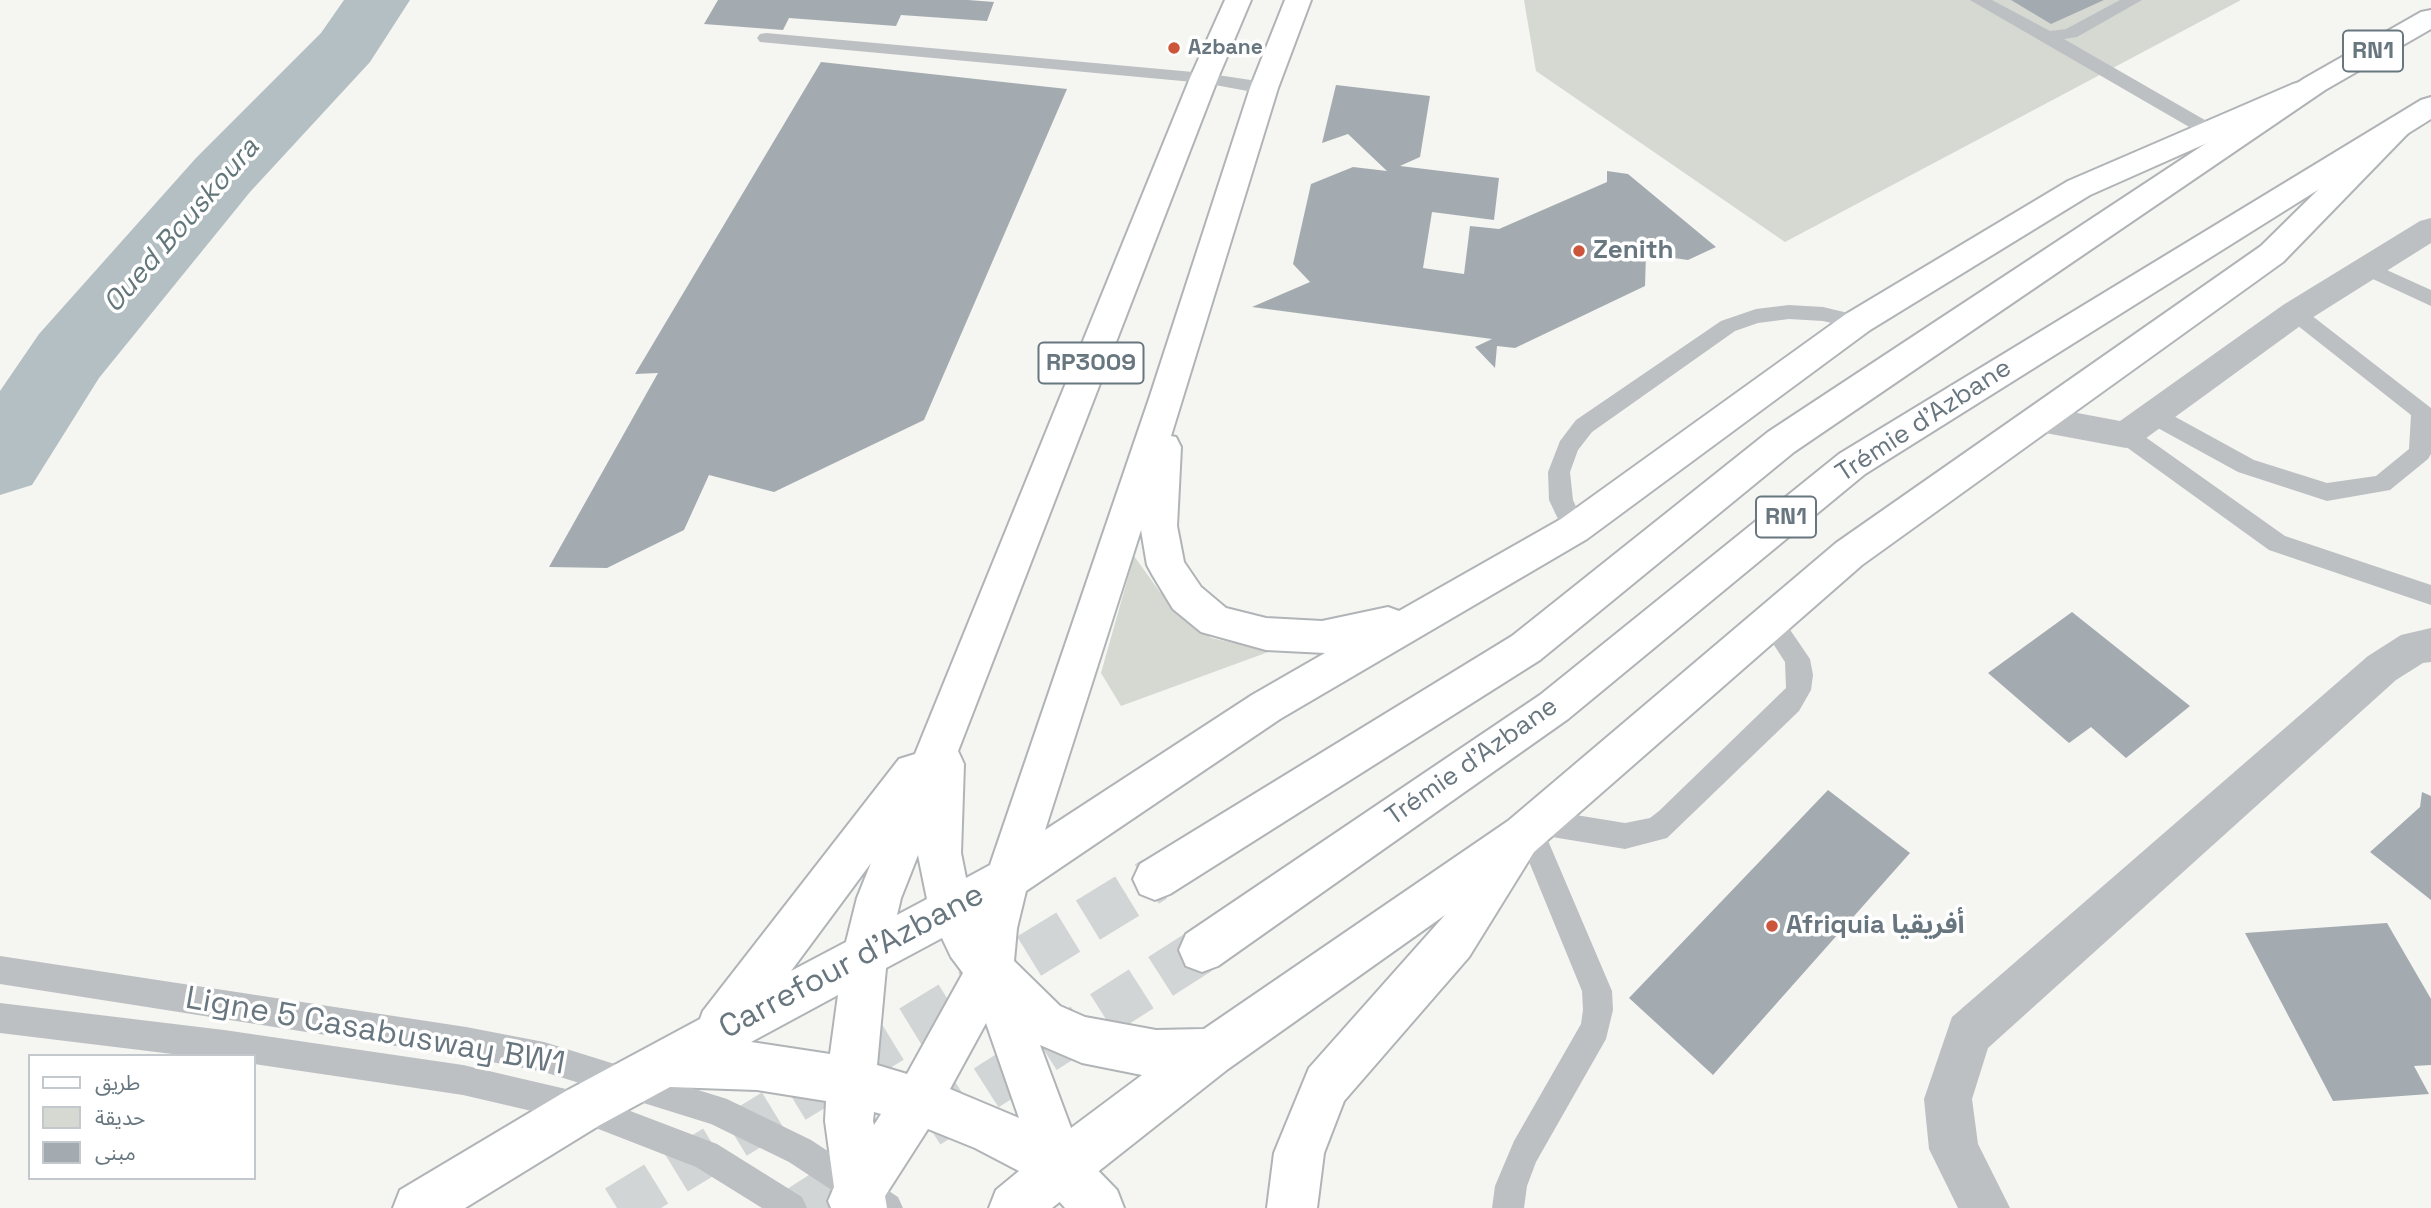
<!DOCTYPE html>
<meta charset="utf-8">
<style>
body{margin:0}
#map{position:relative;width:2431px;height:1208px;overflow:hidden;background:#f5f5f2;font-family:"Space Grotesk","Noto Sans Arabic",sans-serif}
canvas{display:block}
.legend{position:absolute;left:28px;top:1054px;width:228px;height:126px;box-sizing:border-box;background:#fff;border:2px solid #c3c8cc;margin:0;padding:9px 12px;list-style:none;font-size:21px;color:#68767f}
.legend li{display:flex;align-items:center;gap:14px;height:35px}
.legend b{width:35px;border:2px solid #c3c8cc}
</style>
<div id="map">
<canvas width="2431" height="1208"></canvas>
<ul class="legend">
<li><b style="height:9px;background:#fff"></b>طريق</li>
<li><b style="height:19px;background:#d5d9d2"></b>حديقة</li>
<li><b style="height:19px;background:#a4abb0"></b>مبنى</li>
</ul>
</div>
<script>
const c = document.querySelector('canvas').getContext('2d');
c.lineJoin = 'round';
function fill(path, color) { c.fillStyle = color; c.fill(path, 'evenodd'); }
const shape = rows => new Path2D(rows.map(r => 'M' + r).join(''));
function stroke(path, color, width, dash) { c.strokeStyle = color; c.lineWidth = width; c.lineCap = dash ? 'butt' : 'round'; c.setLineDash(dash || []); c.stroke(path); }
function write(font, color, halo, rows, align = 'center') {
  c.font = font + ' "Space Grotesk","Noto Sans Arabic",sans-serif'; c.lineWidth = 7; c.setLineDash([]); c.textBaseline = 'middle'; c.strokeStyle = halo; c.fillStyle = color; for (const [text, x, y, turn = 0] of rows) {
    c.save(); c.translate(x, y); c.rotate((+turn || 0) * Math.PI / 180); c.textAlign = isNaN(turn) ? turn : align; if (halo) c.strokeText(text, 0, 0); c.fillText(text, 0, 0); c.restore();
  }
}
const green = shape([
 [1524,0,2241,0,1785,242,1536,71],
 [1134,556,1160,592,1211,638,1271,651,1121,706,1101,673]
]);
const river = shape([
 [344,0,410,0,370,62,250,192,99,378,32,485,0,495,0,391,39,334,196,158,321,33,344,0]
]);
const building = shape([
 [718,0,968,0,994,2,987,21,901,15,896,26,789,18,783,30,704,24],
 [2011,0,2104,0,2051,24],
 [821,62,1067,89,924,420,774,492,709,475,684,530,607,568,549,567,658,373,635,374],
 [1336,85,1430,96,1420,157,1400,166,1499,178,1494,220,1432,212,1423,268,1464,274,1470,226,1499,229,1607,182,1607,171,1628,174,1716,247,1688,260,1646,254,1645,286,1515,348,1497,346,1495,368,1475,347,1492,339,1252,307,1310,282,1293,264,1311,184,1353,167,1387,171,1348,134,1322,143],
 [2072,612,2190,706,2126,758,2091,727,2069,743,1988,673],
 [1828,790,1910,853,1713,1075,1629,998],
 [2422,792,2431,796,2431,900,2370,852,2420,807],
 [2387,923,2431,999,2431,1065,2414,1066,2429,1094,2333,1101,2245,933]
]);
const highwayTunnel = shape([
 [928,1125,1202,950],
 [617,1208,1155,879],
 [800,1208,875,1160]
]);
const lane = shape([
 [1970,0,1992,0,2050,31,2066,29,2120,0,2142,0,2077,37,2064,39,2217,127,2219,131,2217,135,2203,135,1970,0],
 [766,33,1204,73,1264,82,1273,88,1264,94,1204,83,760,42,757,38,760,34,766,33],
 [2369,262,2431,290,2431,306,2362,274,2359,269,2362,264,2369,262],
 [1789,305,1823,307,1865,317,1869,322,1865,327,1858,329,1823,321,1789,319,1758,323,1735,331,1592,432,1578,450,1570,472,1573,500,1586,529,1582,536,1574,538,1566,536,1549,500,1548,472,1560,441,1576,420,1721,321,1756,309,1789,305],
 [2295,306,2302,308,2431,408,2431,454,2428,459,2390,490,2327,501,2238,472,2145,421,2142,415,2145,409,2153,407,2161,409,2254,460,2327,483,2376,476,2409,449,2411,415,2288,318,2285,313,2288,308,2295,306],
 [2126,426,2134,429,2285,536,2431,585,2431,605,2269,550,2118,441,2115,435,2118,429,2126,426],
 [1771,612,1780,615,1810,659,1813,675,1811,690,1799,711,1667,838,1625,849,1546,836,1612,991,1613,1010,1606,1039,1536,1162,1527,1186,1524,1208,1492,1208,1495,1186,1514,1141,1581,1024,1583,1010,1582,991,1516,830,1520,821,1539,809,1625,823,1650,818,1659,811,1786,688,1785,662,1759,622,1762,615,1771,612],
 [0,956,466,1027,544,1042,727,1099,811,1140,898,1197,903,1208,859,1208,789,1162,711,1124,544,1072,466,1057,0,984,0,956],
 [0,1003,224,1030,463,1065,583,1093,717,1144,802,1197,807,1208,762,1208,696,1167,583,1123,463,1095,254,1064,254,1056,189,1056,0,1033,0,1003]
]);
const street = shape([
 [2431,218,2431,243,2307,321,2138,444,2126,448,2040,432,2028,428,2023,419,2028,410,2040,406,2120,421,2283,305,2420,221,2431,218],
 [2431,628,2431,662,2423,663,2396,680,1988,1048,1972,1099,1978,1144,2010,1208,1958,1208,1929,1149,1924,1099,1952,1017,2368,656,2401,635,2431,628]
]);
const secondary = shape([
 [1061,1142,1078,1150,1117,1190,1124,1208,1065,1208,1044,1184,1036,1167,1044,1150,1061,1142]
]);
const primary = shape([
 [1225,0,1251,0,1218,78,958,751,964,764,961,853,966,878,990,865,1150,396,1250,88,1285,0,1311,0,1278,88,1171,436,1176,437,1181,447,1177,526,1184,562,1201,587,1226,608,1266,618,1322,621,1388,607,1399,611,1561,519,1846,314,2068,181,2293,84,2303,81,2313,84,2317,90,2313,96,2090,195,1870,330,1587,539,1280,719,1026,891,1017,928,1014,961,1060,1006,1085,1017,1156,1030,1204,1029,1508,821,1836,543,2261,246,2390,119,2400,117,2410,119,2415,126,2283,262,1862,565,1534,852,1469,957,1344,1101,1324,1153,1317,1208,1267,1208,1274,1153,1309,1068,1445,915,1228,1069,1052,1208,989,1208,996,1190,1019,1171,975,1148,928,1129,885,1196,887,1208,831,1208,828,1201,834,1187,825,1121,826,1101,757,1090,670,1087,600,1125,465,1208,393,1208,400,1190,566,1091,700,1019,703,1011,899,759,915,754,1190,78,1225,0],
 [1141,530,1147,565,1153,576,1173,609,1201,632,1266,650,1325,653,1252,695,1045,830,1141,530],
 [918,855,927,899,897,915,901,898,918,855],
 [871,863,857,898,846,942,791,971,871,863],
 [942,938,951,957,963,973,907,1074,877,1065,886,968,942,938],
 [838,995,830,1054,751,1042,838,995],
 [986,1023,1019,1118,950,1089,986,1023],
 [1040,1045,1082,1063,1142,1075,1071,1128,1040,1045],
 [874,1112,881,1114,874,1125,873,1121,874,1112]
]);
const highway = shape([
 [2431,10,2431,29,2325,90,1794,452,1540,660,1170,894,1155,900,1140,894,1133,879,1140,864,1512,636,1768,432,2305,78,2421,12,2431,10],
 [2431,97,2431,119,1865,474,1568,719,1218,966,1202,972,1186,966,1179,950,1186,934,1540,695,1839,454,2421,100,2431,97]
]);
const markers = [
 [1174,48,7,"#cb563b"],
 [1579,251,7,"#cb563b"],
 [1772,926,7,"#cb563b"]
];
const farPoinames = [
 ["Azbane",1188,48]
];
const shields = [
 [2373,51,60],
 [1091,363,105],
 [1786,517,60]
];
const shieldNames = [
 ["RN1",2373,51],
 ["RP3009",1091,363],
 ["RN1",1786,517]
];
const poiNames = [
 ["Zenith",1593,251],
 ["Afriquia أفريقيا",1786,926]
];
const streetNames = [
 ["Trémie d'Azbane",1924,421,-33],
 ["Trémie d'Azbane",1472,762,-35]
];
const waterNames = [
 ["Oued Bouskoura",182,226,-49]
];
const nearStreetnames = [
 ["Carrefour d'Azbane",852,962,-28],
 ["Ligne 5 Casabusway BW1",375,1032,10]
];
fill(green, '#d5d9d2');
fill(river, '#b3bfc2');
fill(building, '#a4abb0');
stroke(highwayTunnel, '#d2d5d5', 46, [46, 23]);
stroke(secondary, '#afb4b7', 4);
stroke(primary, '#b0b4b7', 4);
stroke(highway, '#b0b3b6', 4);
fill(lane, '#bcc0c3');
fill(street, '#bcc0c3');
fill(secondary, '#fff');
fill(primary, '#fff');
fill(highway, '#fff');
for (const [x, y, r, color] of markers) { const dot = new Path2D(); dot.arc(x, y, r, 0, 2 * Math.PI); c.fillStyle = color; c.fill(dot); stroke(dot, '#fff', 2.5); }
write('bold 21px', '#68767f', '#fff', farPoinames, 'left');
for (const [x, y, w] of shields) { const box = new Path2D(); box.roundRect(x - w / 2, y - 20.5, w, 41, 5); c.fillStyle = '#fff'; c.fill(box); stroke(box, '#68767f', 2); }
write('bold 24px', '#68767f', null, shieldNames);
write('bold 26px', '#68767f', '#fff', poiNames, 'left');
write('26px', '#68767f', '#fff', streetNames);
write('italic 28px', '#63777b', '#fff', waterNames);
write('32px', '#68767f', '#fff', nearStreetnames);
</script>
